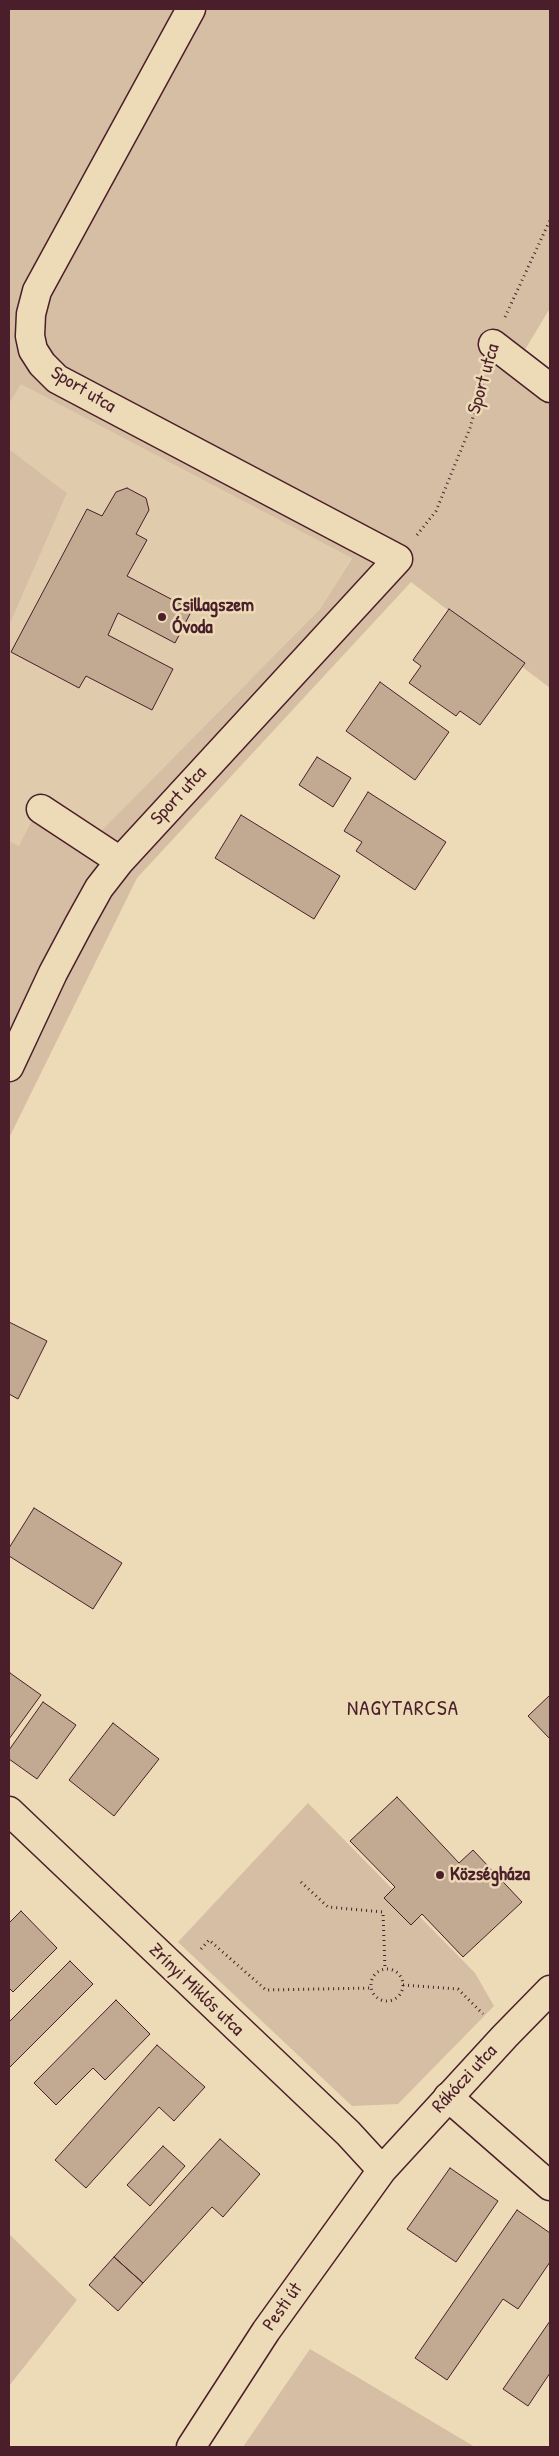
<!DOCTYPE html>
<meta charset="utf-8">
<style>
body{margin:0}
#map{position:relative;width:559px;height:2456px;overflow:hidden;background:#eddab7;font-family:"Patrick Hand",sans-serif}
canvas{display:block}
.frame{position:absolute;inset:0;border:10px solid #4a1f2b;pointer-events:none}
</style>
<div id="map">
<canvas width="559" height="2456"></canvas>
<div class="frame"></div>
</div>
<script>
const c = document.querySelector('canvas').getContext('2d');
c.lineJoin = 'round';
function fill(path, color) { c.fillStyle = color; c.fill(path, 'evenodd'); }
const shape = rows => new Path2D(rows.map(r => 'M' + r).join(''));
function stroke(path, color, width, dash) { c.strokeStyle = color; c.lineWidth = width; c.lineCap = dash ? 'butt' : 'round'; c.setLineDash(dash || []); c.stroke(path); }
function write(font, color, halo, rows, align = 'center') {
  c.font = font + ' "Patrick Hand",sans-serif'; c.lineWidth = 5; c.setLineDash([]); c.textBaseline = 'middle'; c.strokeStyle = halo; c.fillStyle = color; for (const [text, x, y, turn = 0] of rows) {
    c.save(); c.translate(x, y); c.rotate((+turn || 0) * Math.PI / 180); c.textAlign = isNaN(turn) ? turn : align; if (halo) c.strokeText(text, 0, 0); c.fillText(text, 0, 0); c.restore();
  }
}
const built = shape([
 [21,383,352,557,320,609,99,833,19,847,9,841,9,626,67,493,9,449,9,404]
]);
const green = shape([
 [9,9,550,9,550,308,511,373,550,404,550,688,411,582,137,878,9,1138,9,841,19,846,43,799,99,833,320,609,352,558,21,384,9,404],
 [9,449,67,493,9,626],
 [308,1803,475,1973,494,2006,398,2104,352,2106,178,1942],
 [9,2234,77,2300,9,2386],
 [310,2349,475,2447,243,2447]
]);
const building = shape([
 [127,488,146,498,149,510,136,534,147,540,127,576,192,610,175,643,118,613,108,635,173,669,152,710,86,676,79,688,11,652,87,509,102,516,116,492,127,488],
 [449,609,525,663,480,725,460,711,456,716,409,683,421,666,413,660,449,609],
 [380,682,449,732,415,780,346,731,380,682],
 [317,757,351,778,333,807,299,785,317,757],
 [368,792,446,842,415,890,356,851,362,842,344,831,368,792],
 [241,815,340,876,314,919,215,858,241,815],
 [9,1322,47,1341,18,1399,9,1394,9,1322],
 [34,1508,122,1563,93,1609,9,1556,9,1548,34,1508],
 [10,1673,41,1695,9,1739,9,1674,10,1673],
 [550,1695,550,1739,528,1716,550,1695],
 [43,1702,76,1725,37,1779,9,1759,9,1750,43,1702],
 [113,1723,159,1759,114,1816,69,1780,113,1723],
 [397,1797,459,1863,473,1850,522,1902,463,1957,422,1914,411,1925,384,1898,395,1887,350,1841,397,1797],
 [21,1911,57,1948,13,1992,9,1988,9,1923,21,1911],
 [70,1961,93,1984,9,2068,9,2022,70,1961],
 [116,2000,150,2034,105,2080,93,2068,56,2105,34,2083,116,2000],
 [157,2045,205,2087,174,2121,159,2107,86,2188,55,2160,157,2045],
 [220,2139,260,2174,223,2217,212,2207,143,2283,114,2257,220,2139],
 [163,2146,185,2166,150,2206,127,2185,163,2146],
 [450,2168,498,2201,456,2262,407,2229,450,2168],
 [517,2210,550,2233,550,2262,518,2309,503,2299,447,2380,415,2358,517,2210],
 [114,2257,143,2283,118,2311,89,2285,114,2257],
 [550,2321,550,2373,528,2406,503,2389,550,2321]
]);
const path = shape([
 [505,317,550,220],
 [417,535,436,511,470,428,484,377],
 [301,1882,328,1907,383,1912,385,1969],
 [201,1949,209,1940,266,1990,371,1988],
 '371 1985a16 16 0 1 1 32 0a16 16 0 1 1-32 0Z',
 [403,1985,458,1989,483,2014]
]);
const minor = shape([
 [493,344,550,388],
 [41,809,120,861],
 [9,1067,53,973,79,924,99,888,120,861,398,559,57,379,42,364,33,350,30,336,31,314,37,291,191,9],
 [448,2097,550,2186]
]);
const major = shape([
 [9,1811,348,2133,382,2170],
 [191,2447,266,2331,382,2170,505,2036,550,1990]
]);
const markers = [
 [162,617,5,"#4a1f2b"],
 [440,1875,5,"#4a1f2b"]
];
const streetNames = [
 ["Sport utca",484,379,-74],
 ["Sport utca",83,390,31],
 ["Sport utca",179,796,-47],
 ["Zrínyi Miklós utca",196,1990,44],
 ["Rákóczi utca",465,2079,-47],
 ["Pesti út",283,2307,-55]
];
const poiNames = [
 ["Csillagszem",172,606],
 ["Óvoda",172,628],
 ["Községháza",450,1875]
];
const quarterNames = [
 ["NAGYTARCSA",403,1709]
];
fill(built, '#e0cbac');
fill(green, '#d5bea3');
fill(building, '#c1a992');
stroke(building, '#4a1f2b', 1);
stroke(minor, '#4a1f2b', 31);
stroke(major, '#4a1f2b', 31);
stroke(path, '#4a1f2b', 3, [1, 4]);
stroke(minor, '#eddab7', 28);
stroke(major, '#eddab7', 28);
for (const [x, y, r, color] of markers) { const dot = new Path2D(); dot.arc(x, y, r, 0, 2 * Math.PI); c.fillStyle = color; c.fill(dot); stroke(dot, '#eddab7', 2); }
write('19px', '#4a1f2b', '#eddab7', streetNames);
write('bold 19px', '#4a1f2b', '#eddab7', poiNames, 'left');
c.letterSpacing = '1px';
write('21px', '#4a1f2b', '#eddab7', quarterNames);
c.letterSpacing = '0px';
</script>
